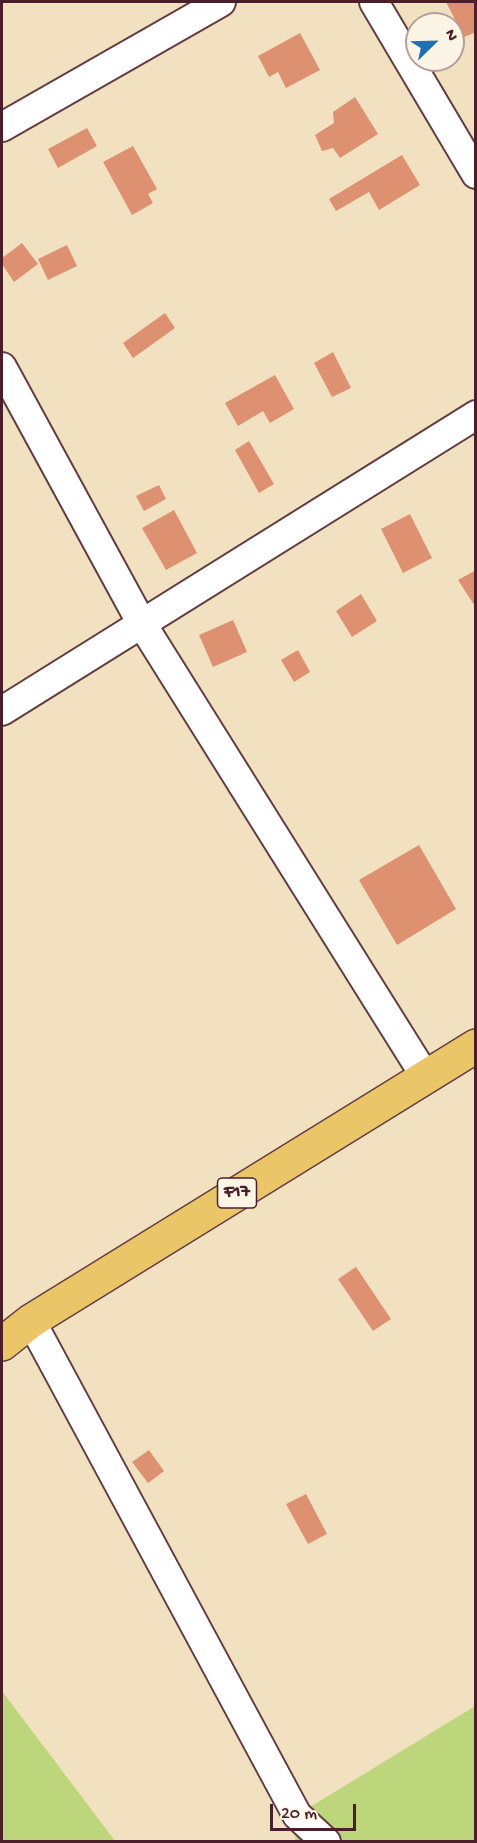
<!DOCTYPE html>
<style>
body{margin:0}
#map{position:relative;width:477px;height:1843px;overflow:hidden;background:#f1e1c1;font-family:"Gochi Hand",sans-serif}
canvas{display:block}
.frame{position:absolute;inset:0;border:3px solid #4a1f2b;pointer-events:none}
.north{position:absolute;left:405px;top:12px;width:60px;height:60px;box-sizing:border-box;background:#fcf5e5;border:2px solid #b59f9b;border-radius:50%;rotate:67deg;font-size:16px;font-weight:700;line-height:24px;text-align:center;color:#4a1f2b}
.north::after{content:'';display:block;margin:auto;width:21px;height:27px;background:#1f6fb2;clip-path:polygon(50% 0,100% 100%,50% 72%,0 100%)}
.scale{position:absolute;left:270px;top:1804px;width:86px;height:27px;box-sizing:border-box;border:3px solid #4a1f2b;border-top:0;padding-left:8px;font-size:18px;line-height:21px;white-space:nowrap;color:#4a1f2b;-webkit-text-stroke:4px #fcf5e5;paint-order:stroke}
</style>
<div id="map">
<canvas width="477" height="1843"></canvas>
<div class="frame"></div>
<div class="north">N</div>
<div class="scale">20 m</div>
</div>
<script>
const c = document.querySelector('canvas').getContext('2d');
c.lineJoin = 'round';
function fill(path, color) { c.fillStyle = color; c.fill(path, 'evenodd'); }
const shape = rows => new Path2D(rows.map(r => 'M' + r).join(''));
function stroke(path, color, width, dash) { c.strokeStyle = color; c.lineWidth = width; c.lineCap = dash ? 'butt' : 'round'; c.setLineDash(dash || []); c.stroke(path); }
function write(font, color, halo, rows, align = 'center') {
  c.font = font + ' "Gochi Hand",sans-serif'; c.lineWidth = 4.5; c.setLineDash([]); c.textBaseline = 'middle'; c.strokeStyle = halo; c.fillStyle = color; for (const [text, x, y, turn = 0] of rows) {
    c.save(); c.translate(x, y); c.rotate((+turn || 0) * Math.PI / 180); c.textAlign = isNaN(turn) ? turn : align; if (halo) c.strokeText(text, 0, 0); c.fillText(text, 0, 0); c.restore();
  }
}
const green = shape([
 [2,1691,115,1841,2,1841],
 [475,1706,475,1841,295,1842,297,1815]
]);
const building = shape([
 [446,2,476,2,476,32,464,37],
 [300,33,320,70,286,88,278,72,269,77,258,56],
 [355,97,378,134,340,158,333,148,322,151,315,135,334,123,333,112],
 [87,128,97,146,58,168,48,149],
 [133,146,157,189,148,194,153,203,132,215,103,162],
 [402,155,420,185,379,210,369,192,336,211,329,199],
 [22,243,38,264,14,282,2,264,2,258],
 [67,245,77,266,48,280,38,259],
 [165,313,175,328,133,358,123,343],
 [333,352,351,388,332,397,314,363],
 [275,375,294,409,270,423,263,411,238,426,225,403],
 [249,441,274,484,259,493,235,450],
 [159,485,166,499,144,511,136,496],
 [174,510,197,553,166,570,142,528],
 [410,514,432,558,403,573,381,529],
 [476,570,476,608,458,580],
 [361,594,377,621,352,637,336,611],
 [233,620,247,652,213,667,199,635],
 [298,650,310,672,294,682,281,660],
 [419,845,456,909,397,945,359,880],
 [356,1267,391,1319,373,1331,338,1279],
 [149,1450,164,1471,148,1483,132,1462],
 [306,1494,327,1534,308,1544,286,1504]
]);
const minor = shape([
 [374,2,476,174],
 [2,127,221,2],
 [2,367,142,624,425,1076],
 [2,711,476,415],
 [31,1321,297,1815,326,1842]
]);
const trunk = shape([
 [2,1344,31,1321,476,1046]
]);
const shields = [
 [237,1193,39]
];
const shieldNames = [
 ["F17",237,1193]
];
fill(green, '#bed67b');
fill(building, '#dd9171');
stroke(minor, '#633c42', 32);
stroke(trunk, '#633c42', 36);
stroke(minor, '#fff', 28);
stroke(trunk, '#ebc669', 33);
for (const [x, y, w] of shields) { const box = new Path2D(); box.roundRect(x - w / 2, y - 15, w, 30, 4.5); c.fillStyle = '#fcf5e5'; c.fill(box); stroke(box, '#4a1f2b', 1.5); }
write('bold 18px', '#4a1f2b', null, shieldNames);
</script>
